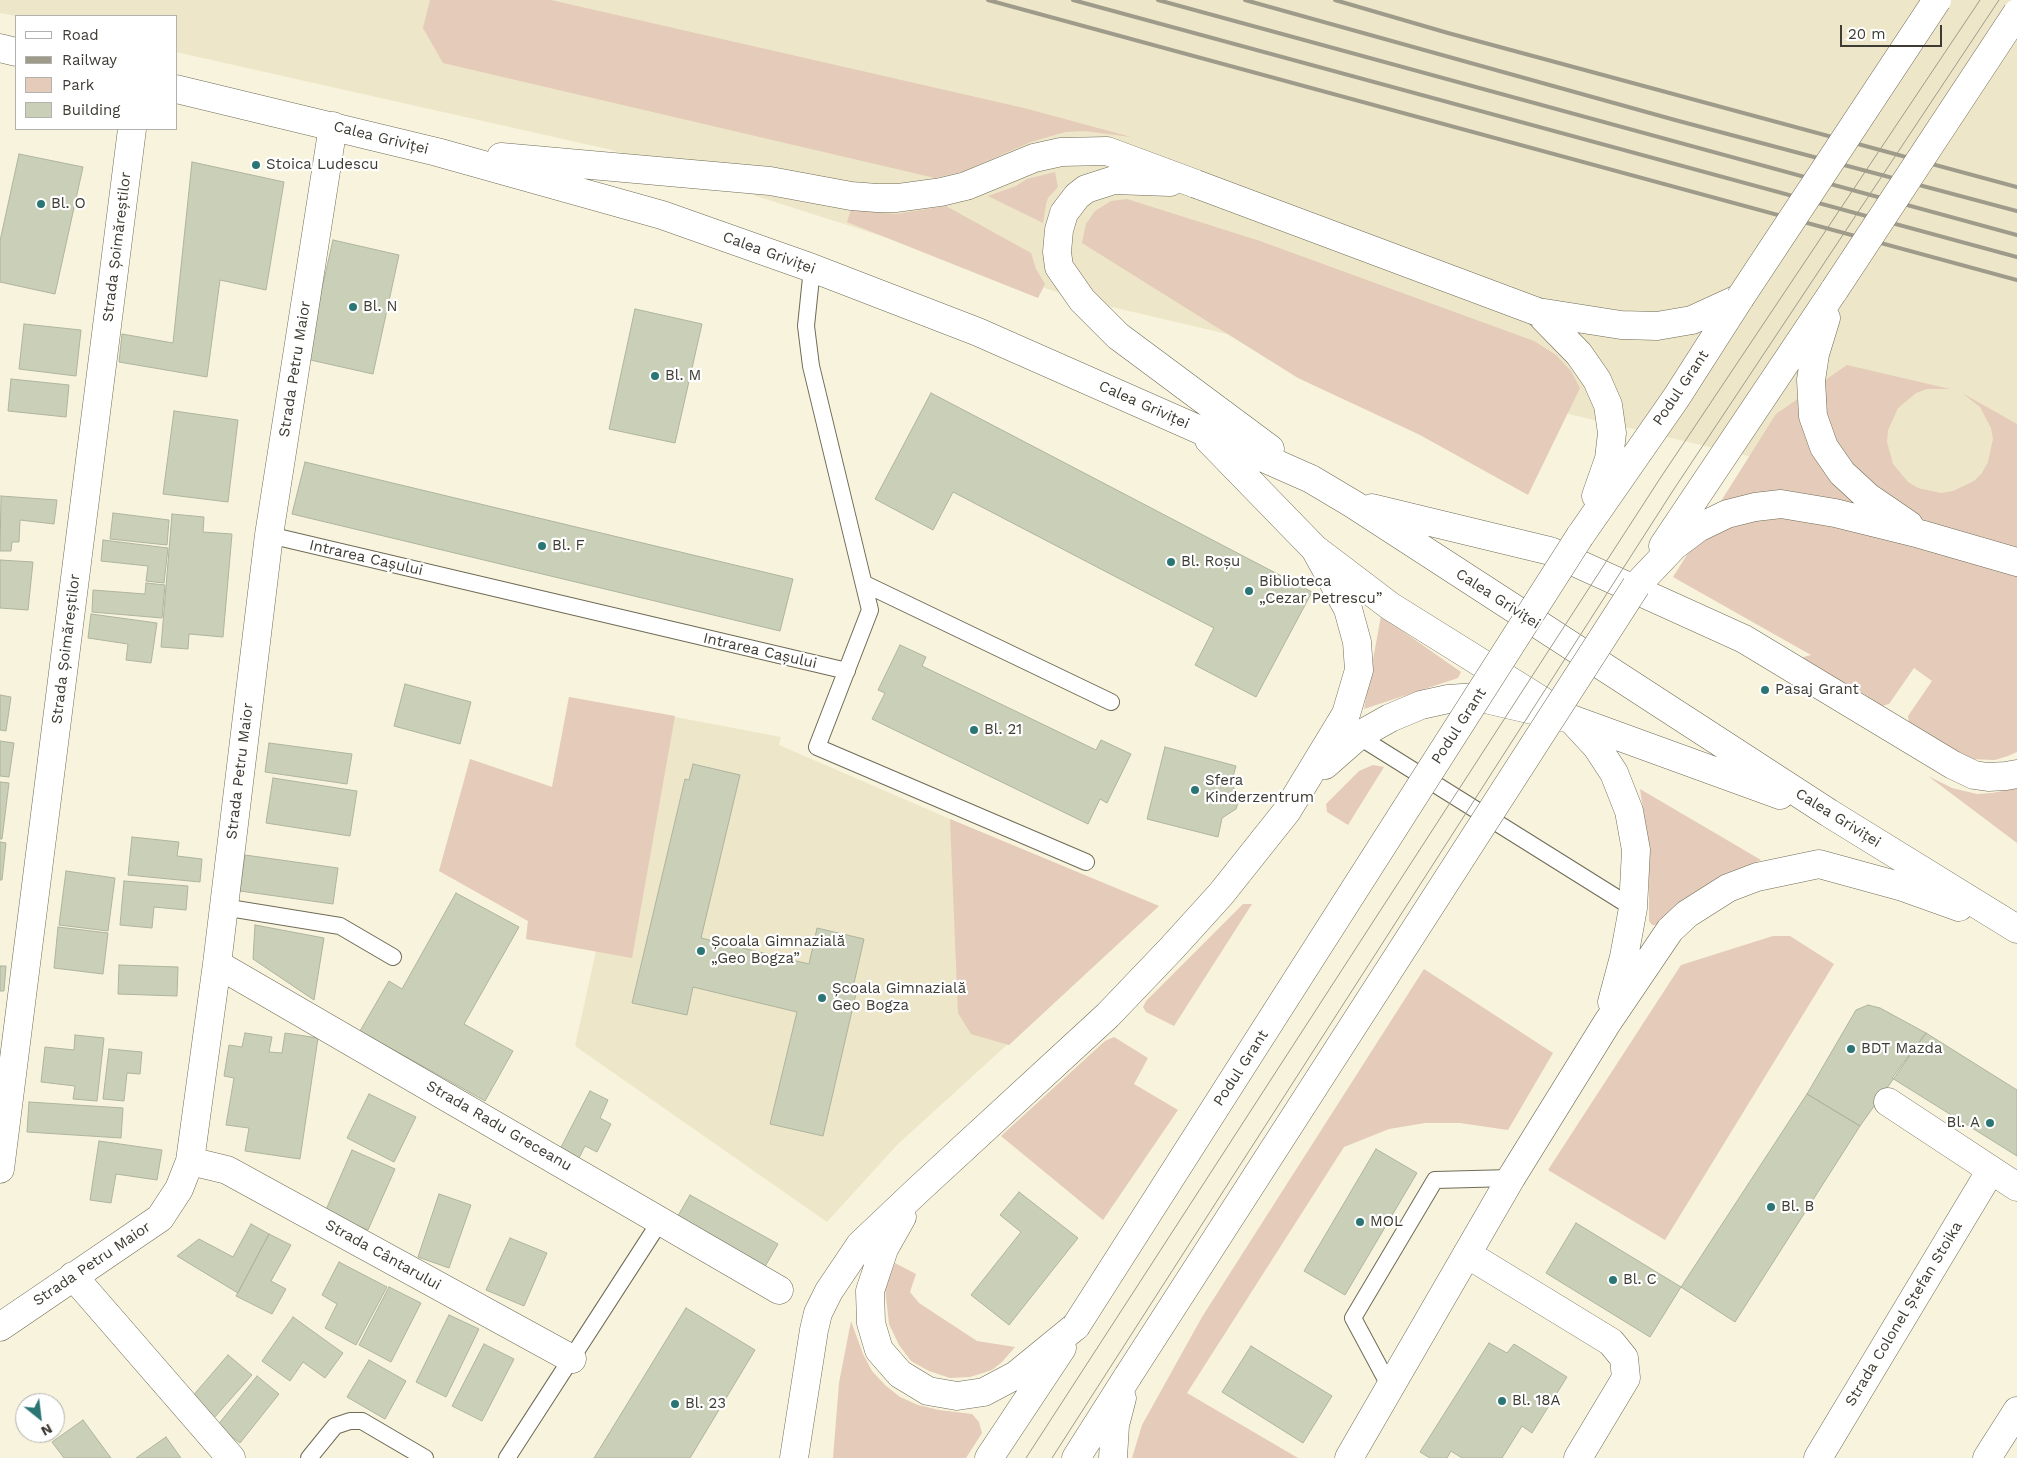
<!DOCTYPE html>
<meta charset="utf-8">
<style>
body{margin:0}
#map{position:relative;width:2017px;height:1458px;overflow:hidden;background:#f8f3dc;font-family:"Work Sans",sans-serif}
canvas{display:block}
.legend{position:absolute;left:15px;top:15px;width:162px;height:115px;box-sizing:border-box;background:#fff;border:1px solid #b1b1ad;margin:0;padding:6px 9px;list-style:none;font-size:15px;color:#3d3b32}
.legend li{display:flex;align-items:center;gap:10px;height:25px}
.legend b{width:25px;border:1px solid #b1b1ad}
.north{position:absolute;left:15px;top:1393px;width:50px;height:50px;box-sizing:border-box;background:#fff;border:1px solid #b1b1ad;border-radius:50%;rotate:151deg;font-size:14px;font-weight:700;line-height:20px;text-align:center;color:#3d3b32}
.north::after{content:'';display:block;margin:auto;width:18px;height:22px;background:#2b7575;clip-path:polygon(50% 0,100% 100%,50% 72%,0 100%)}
.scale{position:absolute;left:1840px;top:25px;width:102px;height:22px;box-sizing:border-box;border:2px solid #3d3b32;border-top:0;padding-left:6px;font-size:15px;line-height:18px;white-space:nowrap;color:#3d3b32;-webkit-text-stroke:4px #fff;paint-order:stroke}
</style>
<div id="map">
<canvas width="2017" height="1458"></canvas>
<ul class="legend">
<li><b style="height:6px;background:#fff"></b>Road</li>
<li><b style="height:6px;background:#9f9b8b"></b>Railway</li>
<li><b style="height:14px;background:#e5cbb9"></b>Park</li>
<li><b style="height:14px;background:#cacfb8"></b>Building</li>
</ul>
<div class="north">N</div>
<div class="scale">20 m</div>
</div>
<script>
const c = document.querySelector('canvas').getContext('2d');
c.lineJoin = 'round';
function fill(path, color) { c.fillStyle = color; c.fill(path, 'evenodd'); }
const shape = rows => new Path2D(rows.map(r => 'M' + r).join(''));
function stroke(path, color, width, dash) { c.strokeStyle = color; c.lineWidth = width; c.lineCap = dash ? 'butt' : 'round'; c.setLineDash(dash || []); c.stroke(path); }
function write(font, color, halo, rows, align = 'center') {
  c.font = font + ' "Work Sans",sans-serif'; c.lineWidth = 4.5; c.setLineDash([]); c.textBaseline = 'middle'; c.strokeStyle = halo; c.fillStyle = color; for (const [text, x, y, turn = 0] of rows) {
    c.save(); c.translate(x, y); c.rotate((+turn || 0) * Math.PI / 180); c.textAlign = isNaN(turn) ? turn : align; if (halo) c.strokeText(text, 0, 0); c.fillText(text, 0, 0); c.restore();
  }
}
const built = shape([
 [0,0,2017,0,2017,519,1082,300,612,150,176,52,176,16,16,16,0,13],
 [569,697,781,737,779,745,950,819,1159,906,897,1145,827,1222,575,1046,596,951,526,939,528,921,439,871,470,759,552,787]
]);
const green = shape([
 [430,0,551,0,1024,108,1131,137,1085,131,1065,132,1031,142,962,172,935,178,443,63,423,28],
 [1055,172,1058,187,1048,198,1046,204,1043,223,988,196,1016,186,1027,179],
 [1127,199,1260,241,1534,341,1556,355,1571,371,1580,388,1528,495,1420,435,1298,378,1082,243,1086,224,1095,211,1111,201],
 [946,206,1031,253,1036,269,1045,284,1038,298,847,222,851,210,896,214],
 [1847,365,1950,389,1927,389,1916,393,1898,408,1888,430,1887,442,1893,464,1908,482,1918,488,1941,493,1953,491,1974,481,1982,473,1988,462,1993,439,1991,428,1980,407,1962,393,2017,424,2017,752,2008,756,1995,760,1968,759,1909,724,1908,716,1932,681,1914,668,1889,704,1882,706,1855,688,1797,659,1811,655,1673,577,1776,414],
 [1381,616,1461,672,1458,678,1364,709],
 [569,697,675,716,632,958,526,939,528,921,439,871,470,759,552,787],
 [1373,765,1384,767,1348,825,1327,812,1326,804,1359,771],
 [1928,776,1952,788,1977,794,1992,793,2017,788,2017,843],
 [1640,789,1761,860,1705,886,1681,903,1656,925,1652,925,1649,921,1649,847],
 [950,819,1159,906,1009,1045,971,1034,958,1013],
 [1243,904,1252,904,1174,1026,1146,1012,1143,1007,1146,1001],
 [1773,936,1790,936,1834,964,1665,1240,1548,1170,1681,965],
 [1424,969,1553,1053,1508,1130,1460,1123,1425,1123,1389,1129,1344,1147,1187,1393,1298,1458,1132,1458,1142,1425,1202,1317],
 [1114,1037,1148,1058,1134,1084,1178,1110,1103,1220,1001,1136,1105,1041],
 [895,1263,916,1274,910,1292,919,1303,977,1341,1015,1347,1002,1362,992,1370,970,1377,950,1378,929,1371,911,1361,899,1345,889,1324,885,1288],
 [851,1321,863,1354,872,1371,885,1385,900,1397,918,1405,939,1410,972,1414,979,1422,982,1433,966,1458,833,1458,839,1383]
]);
const building = shape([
 [19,154,83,167,55,294,0,282,0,241,19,154],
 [192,162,284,182,266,290,220,280,207,377,119,362,122,334,173,343,192,162],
 [333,240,399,255,373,374,306,359,333,240],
 [635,309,702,324,675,443,609,429,635,309],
 [24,324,81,330,76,376,19,369,24,324],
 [11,379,69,385,66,417,8,411,11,379],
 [931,393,1312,592,1256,697,1195,665,1214,628,953,492,933,530,875,499,931,393],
 [174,411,238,420,228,502,163,494,174,411],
 [305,462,793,579,780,631,292,514,305,462],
 [1,496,57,500,54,524,20,520,19,542,12,542,11,551,0,551,1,496],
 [113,513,169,520,167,545,110,539,113,513],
 [172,514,204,517,203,532,232,534,223,637,189,634,188,649,161,647,172,514],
 [103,540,168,548,164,583,146,581,148,566,101,561,103,540],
 [0,560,33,562,28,610,0,608,0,560],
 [146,583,165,585,162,618,92,612,93,590,145,594,146,583],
 [91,614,157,623,151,663,126,660,128,644,88,638,91,614],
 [900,645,926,657,922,666,1096,750,1101,740,1131,754,1107,803,1100,799,1088,824,872,719,885,693,878,690,900,645],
 [405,684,471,702,460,744,394,726,405,684],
 [0,695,11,697,6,731,0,730,0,695],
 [0,741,14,743,9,777,0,776,0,741],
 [269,743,352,754,347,784,265,772,269,743],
 [1165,747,1236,766,1231,784,1240,796,1236,809,1222,818,1218,837,1147,819,1165,747],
 [693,764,740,775,701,938,809,964,817,928,864,939,854,983,858,985,823,1136,770,1124,797,1012,693,987,687,1015,632,1003,685,779,689,780,693,764],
 [273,778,357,791,350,836,266,823,273,778],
 [0,782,9,783,2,839,0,839,0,782],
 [132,837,179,842,177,856,202,859,200,882,128,875,132,837],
 [0,842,6,843,2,880,0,880,0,842],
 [245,855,338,868,333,904,240,891,245,855],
 [66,871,115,878,108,931,59,925,66,871],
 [124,881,188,886,186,910,154,907,152,928,120,925,124,881],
 [456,893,519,927,464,1024,513,1051,485,1101,360,1031,389,981,402,989,456,893],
 [255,925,324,938,314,1000,253,959,255,925],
 [58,927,108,933,103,974,54,968,58,927],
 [119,965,178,967,177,996,118,994,119,965],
 [0,966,6,966,4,991,0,991,0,966],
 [1868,1005,1880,1008,1926,1033,1860,1126,1807,1094,1856,1010,1868,1005],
 [245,1033,272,1037,269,1052,282,1053,285,1033,318,1038,300,1159,245,1151,249,1128,226,1125,234,1078,224,1076,229,1045,242,1047,245,1033],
 [1926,1033,2017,1090,2017,1156,1892,1078,1926,1033],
 [75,1035,104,1038,97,1101,73,1099,75,1086,41,1082,45,1047,74,1050,75,1035],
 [109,1049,142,1052,140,1074,127,1073,124,1101,103,1099,109,1049],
 [590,1091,608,1100,600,1118,611,1124,597,1152,585,1146,578,1160,559,1151,590,1091],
 [369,1094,416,1117,394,1162,347,1138,369,1094],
 [1807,1094,1860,1126,1735,1322,1681,1287,1807,1094],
 [29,1102,123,1108,121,1138,27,1132,29,1102],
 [99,1141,162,1150,157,1180,116,1174,111,1203,90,1200,99,1141],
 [1376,1149,1417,1173,1345,1295,1304,1271,1376,1149],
 [352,1150,395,1169,368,1230,325,1212,352,1150],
 [1019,1192,1078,1238,1009,1325,971,1295,1021,1232,1000,1215,1019,1192],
 [439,1194,471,1205,449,1268,418,1257,439,1194],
 [690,1195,778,1244,763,1270,675,1221,690,1195],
 [1576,1223,1681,1287,1650,1337,1546,1273,1576,1223],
 [251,1224,269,1234,238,1293,177,1256,199,1239,233,1257,251,1224],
 [269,1234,291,1245,271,1281,286,1289,272,1314,236,1296,269,1234],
 [510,1238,547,1253,524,1306,486,1290,510,1238],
 [339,1262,387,1287,356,1345,325,1328,337,1304,322,1295,339,1262],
 [389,1287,421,1303,391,1362,359,1345,389,1287],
 [686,1308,755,1350,690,1458,594,1458,686,1308],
 [449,1315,479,1329,446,1397,416,1382,449,1315],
 [293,1317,343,1353,325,1378,303,1362,290,1381,262,1361,293,1317],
 [1489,1343,1507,1353,1514,1344,1567,1377,1532,1433,1522,1426,1502,1458,1462,1458,1451,1451,1447,1458,1430,1458,1420,1452,1489,1343],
 [484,1344,514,1359,482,1421,452,1406,484,1344],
 [1251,1346,1332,1396,1303,1443,1222,1392,1251,1346],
 [228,1355,252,1375,214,1418,191,1398,228,1355],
 [369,1360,406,1381,385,1419,347,1397,369,1360],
 [257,1376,279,1394,240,1443,217,1426,257,1376],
 [83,1420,111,1458,64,1458,52,1442,83,1420],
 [166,1437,181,1458,136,1458,166,1437]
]);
const service = shape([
 [812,268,806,326,811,366,870,610,817,747,1086,862],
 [269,535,847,671],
 [865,584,1111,702],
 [1358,736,1633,908],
 [223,907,340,926,393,957],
 [1390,1387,1353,1318,1435,1180,1511,1178],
 [309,1458,335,1426,350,1421,362,1421,425,1458],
 [507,1458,661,1220]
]);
const minor = shape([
 [217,964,779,1290],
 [1888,1102,2017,1187],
 [190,1161,227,1170,572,1359],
 [0,1169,132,129],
 [1467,1254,1611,1342,1624,1358,1626,1378,1578,1458],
 [73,1276,231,1458],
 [0,1327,160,1218,179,1189,190,1161,217,964,269,535,333,126],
 [1818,1458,1991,1170],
 [1987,1458,2017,1411]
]);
const primary = shape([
 [0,48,16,52],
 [176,89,437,152,662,215,812,268,978,332,1311,479,1353,504,1829,813,2017,929],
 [501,157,770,181,851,196,877,198,897,198,941,192,966,186,1034,158,1061,152,1107,151,1196,184],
 [1170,182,1114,180,1086,189,1077,196,1064,213,1059,230,1057,252,1059,267,1082,300,1118,336,1270,449],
 [1538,312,1579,354,1597,380,1608,405,1612,433,1609,459,1596,496],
 [1538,312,1621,325,1657,326,1692,320,1740,298],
 [1826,318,1815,354,1811,380,1813,416,1824,447,1842,473,1868,497,1909,525],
 [1209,440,1315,549,1390,606,1571,719,1597,747,1614,773,1629,811,1636,850,1633,908,1624,957,1612,1002],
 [1372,508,1550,551,1744,639,1953,765,1974,775,1988,777,2006,776,2017,774],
 [1580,536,1676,398,1740,298],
 [1663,546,1835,289],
 [1636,586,1674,546,1698,528,1727,514,1755,507,1781,504,1835,513,1920,534,2017,562],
 [1325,765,1358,736,1390,718,1421,705,1448,699,1477,697,1571,719,1780,795],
 [902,1217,884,1249,870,1291,871,1323,879,1350,900,1374,928,1391,957,1396,984,1392,1016,1375,1076,1326],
 [794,1458,814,1330,818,1313,829,1291,860,1245,918,1190,1108,1015,1172,948,1221,894,1287,811,1346,714,1359,670,1357,642,1348,609,1315,549],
 [989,1458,1062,1348],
 [1076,1458,1128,1376],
 [1113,1458,1115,1425,1122,1398],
 [1349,1458,1511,1178,1607,1023,1670,930,1687,914,1728,888,1757,877,1819,864,1903,887,1959,907]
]);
const tram = shape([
 [1026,1458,1659,480,1980,0],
 [1052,1458,1674,489,1999,0]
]);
const rail = shape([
 [988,0,2017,280],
 [1073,0,2017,257],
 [1158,0,2017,235],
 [1245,0,1675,120,2017,211],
 [1335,0,1448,33,2017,187]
]);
const primaryBridge = shape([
 [1196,184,1538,312],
 [1835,289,2017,13],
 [1740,298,1937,0],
 [1076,1326,1580,536],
 [1128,1376,1636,586]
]);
const markers = [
 [256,165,5,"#2b7575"],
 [41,204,5,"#2b7575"],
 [353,307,5,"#2b7575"],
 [655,376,5,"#2b7575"],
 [542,546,5,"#2b7575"],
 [1171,562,5,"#2b7575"],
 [1249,591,5,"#2b7575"],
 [1765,690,5,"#2b7575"],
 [974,730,5,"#2b7575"],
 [1195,790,5,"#2b7575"],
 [701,951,5,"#2b7575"],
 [822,998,5,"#2b7575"],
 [1851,1049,5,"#2b7575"],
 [1990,1123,5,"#2b7575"],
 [1771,1207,5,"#2b7575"],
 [1360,1222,5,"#2b7575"],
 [1613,1280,5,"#2b7575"],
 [1502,1401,5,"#2b7575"],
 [675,1404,5,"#2b7575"]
];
const streetNames = [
 ["Calea Griviței",381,138,14],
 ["Strada Șoimăreștilor",117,247,-83],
 ["Calea Griviței",769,253,20],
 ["Strada Petru Maior",295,369,-81],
 ["Podul Grant",1681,388,-56],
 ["Calea Griviței",1144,405,24],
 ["Intrarea Cașului",366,558,13],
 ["Calea Griviței",1498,599,33],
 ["Strada Șoimăreștilor",66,649,-83],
 ["Intrarea Cașului",760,651,13],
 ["Podul Grant",1459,726,-57],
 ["Strada Petru Maior",240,771,-83],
 ["Calea Griviței",1838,818,32],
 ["Podul Grant",1241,1068,-57],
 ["Strada Radu Greceanu",499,1126,30],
 ["Strada Cântarului",383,1255,29],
 ["Strada Petru Maior",92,1264,-34],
 ["Strada Colonel Ștefan Stoika",1904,1314,-59]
];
const poiNames = [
 ["Stoica Ludescu",266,165],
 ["Bl. O",51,204],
 ["Bl. N",363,307],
 ["Bl. M",665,376],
 ["Bl. F",552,546],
 ["Bl. Roșu",1181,562],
 ["Biblioteca",1259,582],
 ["„Cezar Petrescu”",1259,599],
 ["Pasaj Grant",1775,690],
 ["Bl. 21",984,730],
 ["Sfera",1205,781],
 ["Kinderzentrum",1205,798],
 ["Școala Gimnazială",711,942],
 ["„Geo Bogza”",711,959],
 ["Școala Gimnazială",832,989],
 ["Geo Bogza",832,1006],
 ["BDT Mazda",1861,1049],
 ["Bl. A",1980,1123,"right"],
 ["Bl. B",1781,1207],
 ["MOL",1370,1222],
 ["Bl. C",1623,1280],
 ["Bl. 18A",1512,1401],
 ["Bl. 23",685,1404]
];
fill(built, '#ede6c8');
fill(green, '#e5cbb9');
fill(building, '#cacfb8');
stroke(building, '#afb49e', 1);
stroke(service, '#6f6b56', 18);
stroke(minor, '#6f6b56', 29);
stroke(primary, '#6f6b56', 29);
stroke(service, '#fff', 16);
stroke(minor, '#fff', 28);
stroke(primary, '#fff', 28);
stroke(tram, '#9f9b8b', 1);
stroke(rail, '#9f9b8b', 4);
stroke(primaryBridge, '#6f6b56', 29, []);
stroke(primaryBridge, '#fff', 28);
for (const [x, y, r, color] of markers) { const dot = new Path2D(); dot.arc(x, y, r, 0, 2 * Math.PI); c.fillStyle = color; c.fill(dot); stroke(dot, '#fff', 2); }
write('15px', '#3d3b32', '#fff', streetNames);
write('15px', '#3d3b32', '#fff', poiNames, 'left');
</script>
